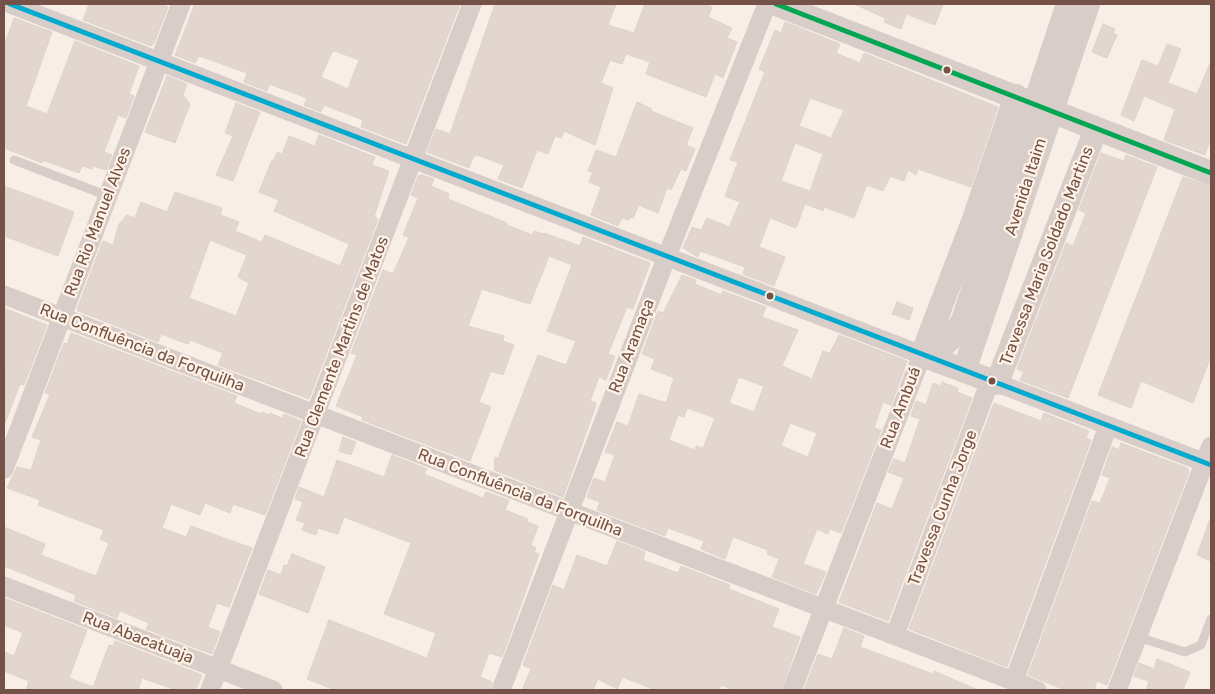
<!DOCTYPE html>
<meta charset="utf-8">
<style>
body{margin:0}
#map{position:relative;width:1215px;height:694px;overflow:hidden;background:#f7efe6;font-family:Rubik,sans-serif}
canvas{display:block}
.frame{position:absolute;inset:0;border:5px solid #755247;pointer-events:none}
</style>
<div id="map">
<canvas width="1215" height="694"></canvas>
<div class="frame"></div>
</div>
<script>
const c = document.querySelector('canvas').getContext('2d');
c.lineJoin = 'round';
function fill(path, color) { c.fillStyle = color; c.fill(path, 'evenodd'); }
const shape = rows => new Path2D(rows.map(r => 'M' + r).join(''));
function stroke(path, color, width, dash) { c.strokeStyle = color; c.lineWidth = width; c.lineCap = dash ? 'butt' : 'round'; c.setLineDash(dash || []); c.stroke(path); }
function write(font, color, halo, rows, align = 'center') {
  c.font = font + ' Rubik,sans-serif'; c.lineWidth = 4.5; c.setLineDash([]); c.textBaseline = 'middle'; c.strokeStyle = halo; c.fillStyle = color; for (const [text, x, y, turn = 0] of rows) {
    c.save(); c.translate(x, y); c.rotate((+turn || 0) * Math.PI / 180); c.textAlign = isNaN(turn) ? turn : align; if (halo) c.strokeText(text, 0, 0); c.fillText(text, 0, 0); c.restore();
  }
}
const building = shape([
 [89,4,162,4,168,7,154,43,151,46,83,20,89,4],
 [195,4,460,4,406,144,361,127,363,120,324,105,321,112,304,105,307,98,269,84,267,91,244,82,247,73,199,56,195,63,175,55,195,4],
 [335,51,359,60,348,89,321,77,332,52,335,51],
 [495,4,616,4,608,25,634,33,645,4,704,4,712,7,708,17,732,28,727,38,737,42,723,78,715,74,706,97,646,74,650,62,626,54,622,64,610,60,601,83,613,88,595,145,564,131,561,138,555,136,548,154,537,150,522,188,498,179,504,165,477,155,474,156,469,168,427,152,436,129,450,134,495,4],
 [854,4,943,4,935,25,906,14,901,29,884,22,885,18,854,4],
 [14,18,52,32,26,106,47,114,75,41,139,66,129,94,134,96,126,118,118,115,104,152,112,155,106,170,93,166,92,169,82,166,79,173,42,160,42,163,4,148,4,46,14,18],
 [785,22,840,44,836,53,860,63,864,53,998,107,971,187,918,169,916,175,908,170,904,181,890,176,883,191,867,185,854,218,824,207,823,211,805,204,796,228,770,218,759,247,785,257,774,286,743,274,745,267,700,251,698,257,683,248,692,227,701,230,707,218,729,227,740,202,725,196,738,162,730,160,765,72,759,69,775,30,781,33,785,22],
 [810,98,844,110,831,138,799,126,810,98],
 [795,143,823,154,810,191,781,181,795,143],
 [1103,24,1115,29,1113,33,1117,35,1107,58,1092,52,1103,24],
 [1167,44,1181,49,1168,83,1197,94,1211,61,1211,138,1205,155,1164,140,1175,109,1144,96,1134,121,1121,115,1142,60,1158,66,1167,44],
 [167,76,187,84,183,95,190,104,175,143,145,132,167,76],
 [637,102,652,109,651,111,693,128,686,145,695,149,686,171,681,169,671,190,667,188,658,213,639,205,633,218,630,217,629,220,622,218,618,226,591,215,601,187,589,182,593,172,588,171,596,150,616,157,637,102],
 [236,103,260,112,233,181,216,175,233,136,225,133,236,103],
 [319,135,375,157,372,165,389,171,374,217,378,219,309,399,218,365,223,353,190,340,188,344,161,334,158,342,78,311,77,309,103,241,113,245,119,224,127,215,135,218,141,202,167,212,175,192,222,208,220,215,239,222,235,231,262,242,265,235,340,266,349,244,274,211,279,200,259,192,272,160,274,160,277,152,282,154,289,136,315,146,319,135],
 [210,240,247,255,238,277,249,283,236,316,189,298,210,240],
 [1101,153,1124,161,1126,155,1157,167,1068,398,1020,380,1024,372,1017,369,1066,243,1073,246,1086,213,1079,210,1101,153],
 [422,175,434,179,431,186,449,194,448,199,507,223,507,225,532,235,534,231,543,234,544,233,580,246,583,237,650,263,633,309,627,307,608,354,615,356,606,380,599,377,590,401,596,403,595,408,563,497,494,470,495,457,498,458,538,355,566,365,576,341,547,331,572,265,549,256,530,304,482,289,468,326,504,336,503,341,514,345,503,375,491,371,479,402,491,407,470,461,362,420,363,417,336,406,357,355,351,353,383,270,393,274,409,237,403,235,418,198,411,195,418,176,422,175],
 [1183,177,1211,186,1211,356,1193,403,1141,381,1131,408,1098,395,1183,177],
 [4,186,74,212,58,256,4,236,4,186],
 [682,275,696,280,695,284,721,295,723,291,766,307,762,317,798,330,782,366,812,379,823,351,830,353,839,335,907,361,891,405,883,402,874,428,881,430,841,533,830,529,828,534,817,529,803,564,826,572,816,594,772,577,779,559,767,554,768,550,733,537,725,559,701,549,704,541,668,528,665,536,597,510,600,502,587,497,594,478,605,482,615,455,605,452,617,422,628,426,639,394,666,403,674,378,651,369,655,359,642,354,658,311,663,313,682,275],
 [739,377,764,386,754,412,729,403,739,377],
 [687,408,715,418,703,448,696,446,695,450,669,440,678,415,684,417,687,408],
 [790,423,817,433,808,457,781,446,790,423],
 [897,302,913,308,909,320,892,314,897,302],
 [4,308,47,325,24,385,20,384,5,423,4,308],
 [71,333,237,396,234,403,261,414,262,412,269,415,270,413,282,418,284,414,301,421,265,515,233,504,230,513,205,503,200,515,171,504,162,528,186,537,191,526,252,548,229,607,217,603,208,627,220,632,212,654,146,629,149,623,120,611,117,618,74,601,76,595,4,566,4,527,45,544,41,555,96,576,109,543,100,539,104,530,38,505,40,500,7,488,17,467,31,470,41,440,32,437,50,394,45,393,64,343,67,344,71,333],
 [942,382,958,388,957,392,972,398,888,621,839,602,877,503,892,509,904,478,888,472,894,459,905,463,920,419,911,416,916,401,926,405,933,383,940,386,942,382],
 [994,403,1041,421,1044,413,1089,431,1086,438,1091,440,1007,667,909,629,994,403],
 [343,437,356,442,351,455,339,451,343,437],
 [1121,443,1187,468,1189,472,1107,685,1097,681,1094,690,1065,690,1028,675,1092,501,1100,503,1110,478,1102,475,1112,447,1119,450,1121,443],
 [392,455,427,469,424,474,483,498,486,492,509,500,505,510,528,519,527,522,538,526,531,545,536,548,534,552,539,554,502,657,489,653,480,677,492,682,490,690,335,690,307,679,329,620,427,658,436,633,384,614,411,543,344,517,338,534,318,528,316,535,302,530,305,523,296,520,303,502,295,499,299,487,324,497,337,460,384,477,392,455],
 [1210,519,1211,520,1211,561,1197,555,1210,519],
 [617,541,645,552,643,560,678,573,681,566,730,585,729,589,779,609,772,627,800,637,781,690,734,690,721,685,719,690,655,690,623,677,617,689,598,679,593,690,522,690,531,669,523,665,553,585,564,590,577,555,607,566,617,541],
 [292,554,325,567,308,613,259,594,268,570,281,575,284,565,287,566,292,554],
 [4,598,87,630,69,678,93,687,109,645,113,646,115,641,202,675,196,690,176,690,142,678,138,690,26,690,29,681,4,671,4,652,14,656,23,633,4,625,4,598],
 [844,628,864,636,860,647,933,674,934,671,978,690,804,690,818,654,832,659,844,628],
 [1157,659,1190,672,1183,690,1146,690,1149,681,1134,676,1139,663,1154,669,1157,659]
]);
const service = shape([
 [14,160,108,196],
 [1138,637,1185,652,1201,645,1211,619]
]);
const minor = shape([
 [10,4,922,355,792,690],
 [4,295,1037,690],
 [997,383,1211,465],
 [4,469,181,4],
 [4,586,273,690],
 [895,635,990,381],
 [1014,681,1108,426],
 [210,690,472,4],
 [501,690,667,256,767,4],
 [1117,690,1211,446]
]);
const tertiary = shape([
 [776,4,1211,173],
 [1016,96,974,219,922,355,997,383,1096,129],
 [930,358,952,337,963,320,1068,4],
 [964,371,1088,4]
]);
const bus1 = shape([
 [10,4,1211,465]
]);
const bus2 = shape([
 [776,4,1211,173]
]);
const markers = [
 [947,70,4.5,"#755247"],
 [770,296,4.5,"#755247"],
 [992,381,4.5,"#755247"]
];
const streetNames = [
 ["Avenida Itaim",1026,187,-72],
 ["Rua Rio Manuel Alves",98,222,-69],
 ["Travessa Maria Soldado Martins",1047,256,-69],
 ["Rua Aramaça",632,346,-69],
 ["Rua Clemente Martins de Matos",342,347,-69],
 ["Rua Confluência da Forquilha",142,348,21],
 ["Rua Ambuá",901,408,-69],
 ["Rua Confluência da Forquilha",520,493,21],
 ["Travessa Cunha Jorge",943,508,-69],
 ["Rua Abacatuaja",138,638,21]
];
fill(building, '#e3d6ce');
stroke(building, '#e0d1c8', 1);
stroke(service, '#d8cdc9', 9);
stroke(minor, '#d8cdc9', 19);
stroke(tertiary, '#d8cdc9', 24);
stroke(bus1, '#00a9ce', 5);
stroke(bus2, '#00a651', 5);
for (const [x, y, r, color] of markers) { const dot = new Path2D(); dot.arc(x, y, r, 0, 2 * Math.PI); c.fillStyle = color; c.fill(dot); stroke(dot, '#fff3e7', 2); }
write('16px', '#755247', '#fff3e7', streetNames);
</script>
